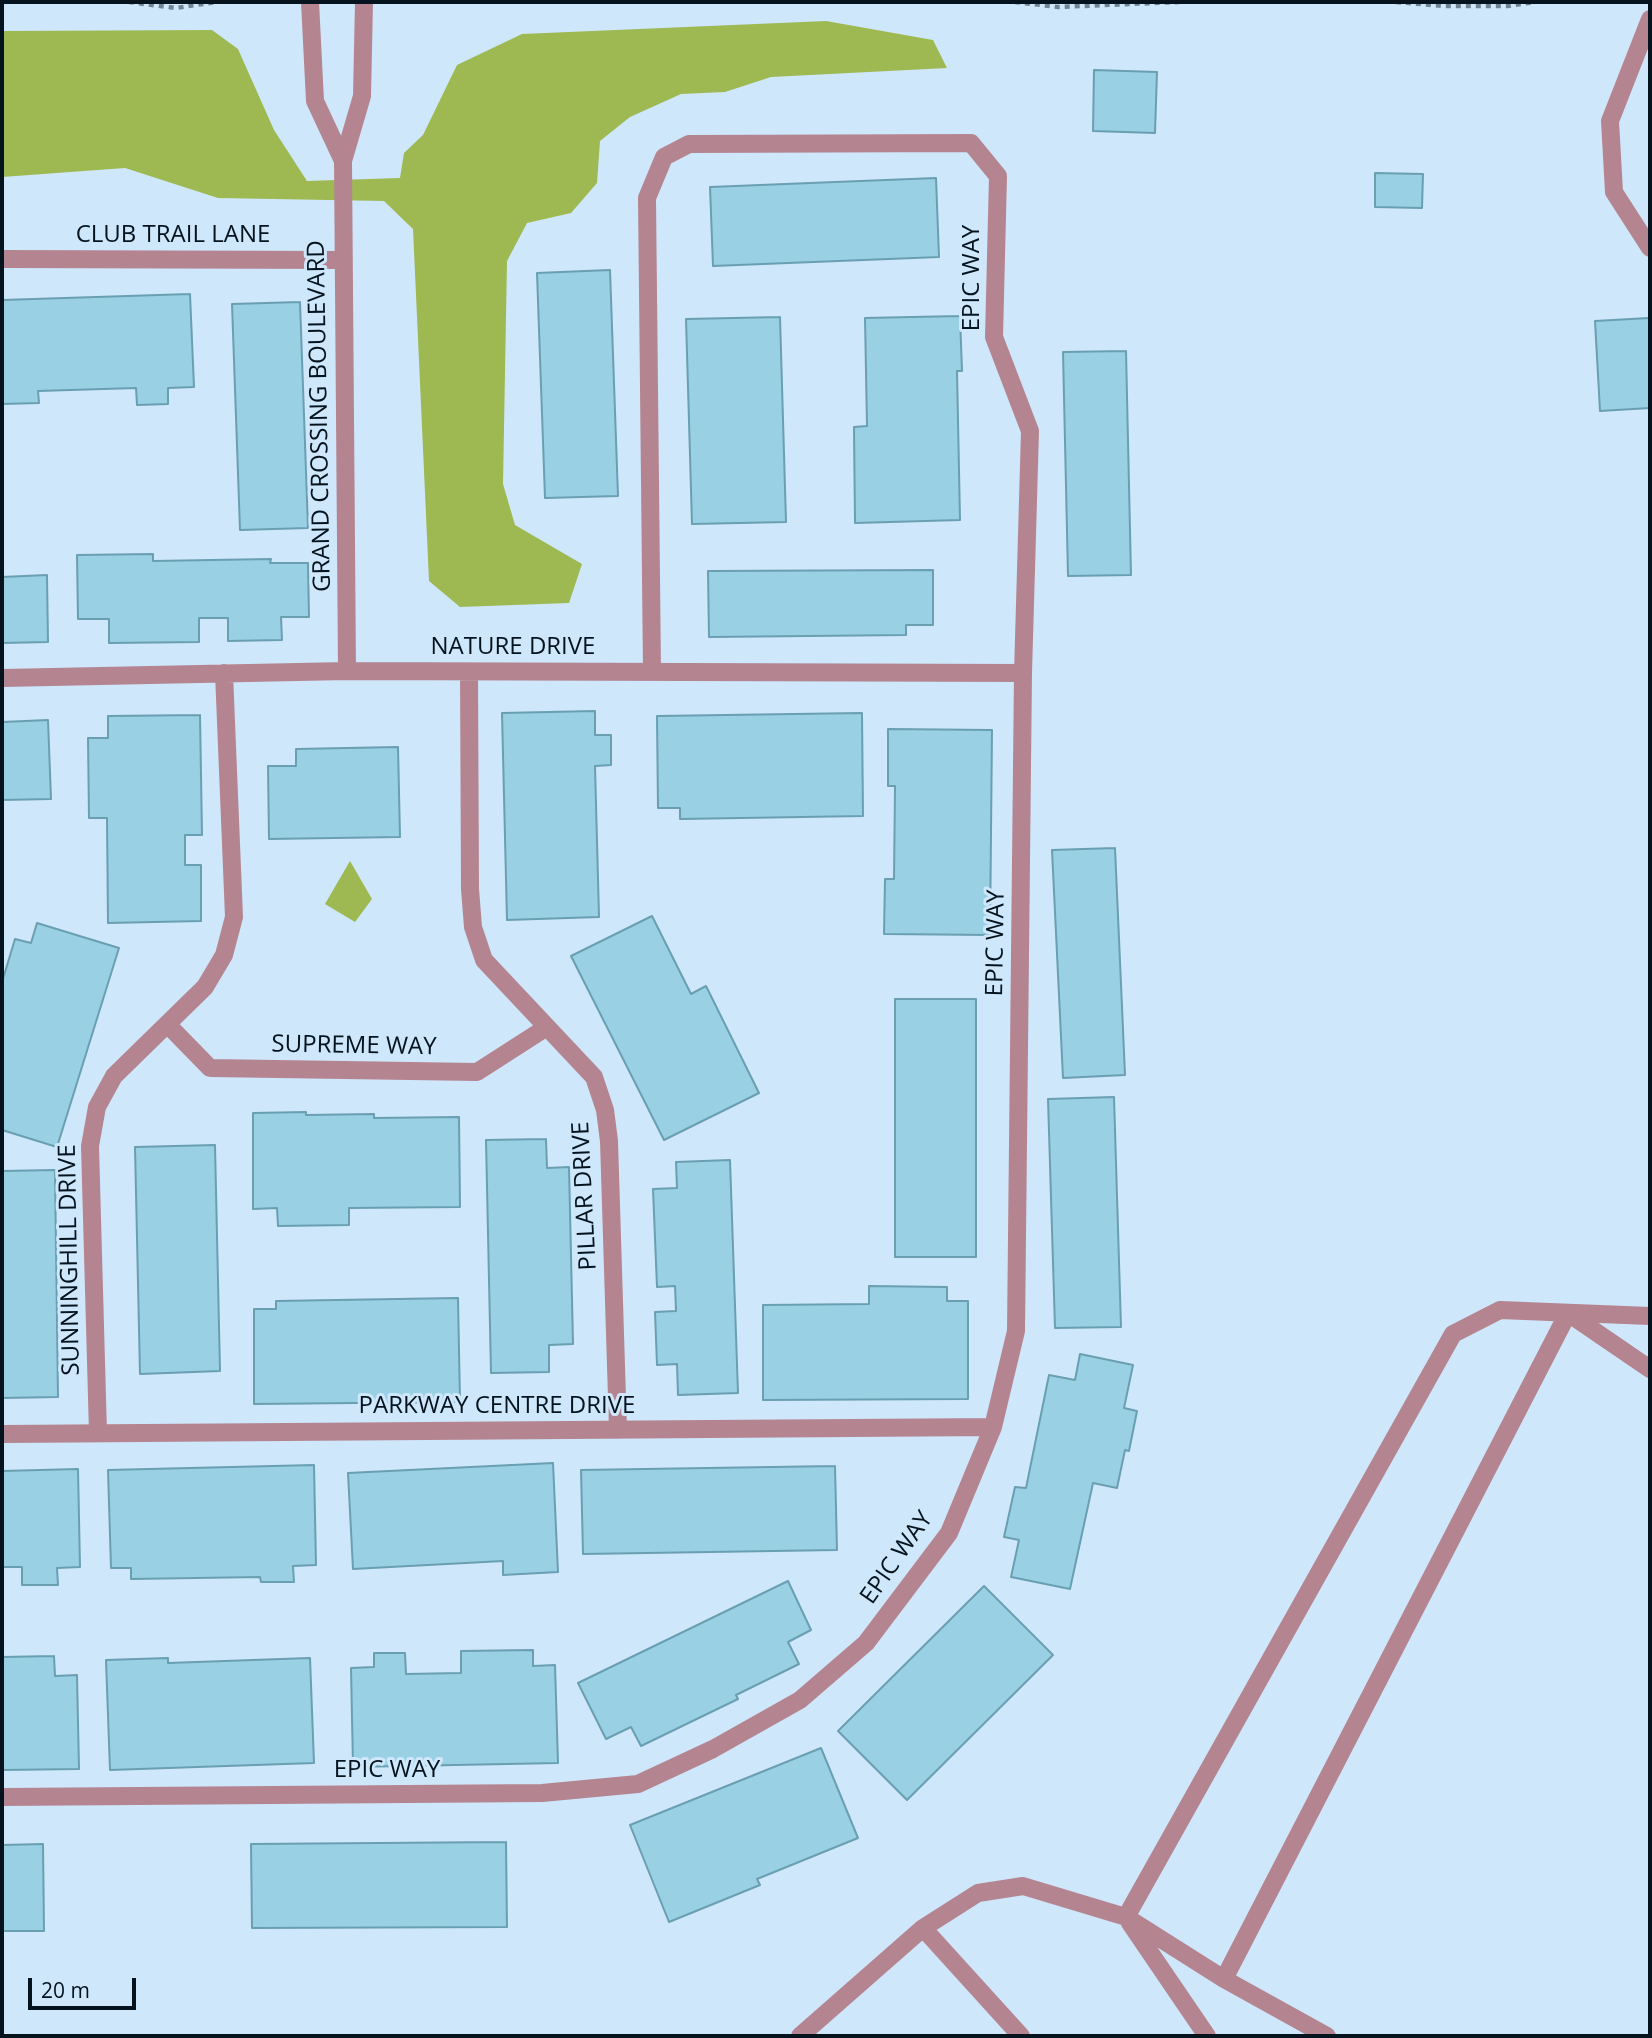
<!DOCTYPE html>
<style>
body{margin:0}
#map{position:relative;width:1652px;height:2038px;overflow:hidden;background:#cfe7fb;font-family:"Open Sans",sans-serif}
canvas{display:block}
.frame{position:absolute;inset:0;border:4px solid #04131e;pointer-events:none}
.scale{position:absolute;left:28px;top:1978px;width:108px;height:32px;box-sizing:border-box;border:4px solid #04131e;border-top:0;padding-left:9px;font-size:21px;line-height:24px;white-space:nowrap;color:#04131e;-webkit-text-stroke:5px #cfe7fb;paint-order:stroke}
</style>
<div id="map">
<canvas width="1652" height="2038"></canvas>
<div class="frame"></div>
<div class="scale">20 m</div>
</div>
<script>
const c = document.querySelector('canvas').getContext('2d');
c.lineJoin = 'round';
function fill(path, color) { c.fillStyle = color; c.fill(path, 'evenodd'); }
const shape = rows => new Path2D(rows.map(r => 'M' + r).join(''));
function stroke(path, color, width, dash) { c.strokeStyle = color; c.lineWidth = width; c.lineCap = dash ? 'butt' : 'round'; c.setLineDash(dash || []); c.stroke(path); }
function write(font, color, halo, rows, align = 'center') {
  c.font = font + ' "Open Sans",sans-serif'; c.lineWidth = 6; c.setLineDash([]); c.textBaseline = 'middle'; c.strokeStyle = halo; c.fillStyle = color; for (const [text, x, y, turn = 0] of rows) {
    c.save(); c.translate(x, y); c.rotate((+turn || 0) * Math.PI / 180); c.textAlign = isNaN(turn) ? turn : align; if (halo) c.strokeText(text, 0, 0); c.fillText(text, 0, 0); c.restore();
  }
}
const water = shape([
 [826,21,933,40,947,68,771,77,725,92,681,94,630,117,600,141,597,183,571,213,527,223,507,261,503,484,515,525,582,564,569,603,460,607,429,581,413,229,384,201,218,198,125,168,2,177,2,31,212,30,238,49,274,130,307,181,400,178,404,153,423,135,457,65,522,34],
 [350,861,372,899,355,922,325,904]
]);
const building = shape([
 [1094,70,1157,72,1155,133,1093,131,1094,70],
 [1375,173,1423,174,1422,208,1375,207,1375,173],
 [936,178,939,257,713,266,710,187,936,178],
 [610,270,618,496,545,498,537,273,610,270],
 [190,294,194,387,168,388,168,404,137,405,136,388,38,391,39,403,2,404,2,300,190,294],
 [300,302,308,528,240,530,232,304,300,302],
 [960,316,962,371,957,371,960,520,855,523,854,427,867,426,865,318,960,316],
 [780,317,786,522,692,524,686,319,780,317],
 [1649,318,1650,408,1600,411,1595,321,1649,318],
 [1126,351,1131,575,1068,576,1063,352,1126,351],
 [153,554,153,561,271,559,270,563,308,563,309,617,281,617,282,640,228,641,228,618,199,618,199,642,109,643,109,619,78,619,77,555,153,554],
 [933,570,933,625,906,625,906,635,709,637,708,571,933,570],
 [47,575,48,642,2,643,2,577,47,575],
 [595,711,595,735,611,735,611,765,595,766,599,917,507,920,502,713,595,711],
 [862,713,863,816,680,819,680,808,658,808,657,716,862,713],
 [200,715,202,835,185,835,185,865,201,865,201,921,108,923,107,818,89,818,88,738,108,738,108,716,200,715],
 [48,720,51,799,2,800,2,722,48,720],
 [888,729,992,730,990,935,884,934,885,879,894,879,895,786,888,786,888,729],
 [398,747,400,837,269,839,268,766,296,766,296,749,398,747],
 [1115,848,1125,1075,1063,1078,1052,850,1115,848],
 [652,916,691,994,706,986,759,1093,664,1140,571,956,652,916],
 [37,923,119,948,57,1147,2,1130,2,982,15,939,31,943,37,923],
 [895,999,976,999,976,1257,895,1257,895,999],
 [1114,1097,1121,1327,1055,1328,1048,1099,1114,1097],
 [306,1112,306,1115,374,1114,374,1118,459,1117,460,1207,349,1208,349,1225,278,1226,277,1208,253,1209,253,1113,306,1112],
 [546,1139,547,1168,569,1167,573,1344,549,1345,549,1372,491,1373,486,1140,546,1139],
 [215,1145,220,1371,140,1374,135,1147,215,1145],
 [730,1160,738,1393,678,1395,677,1364,657,1365,655,1312,676,1311,675,1286,657,1287,653,1189,677,1188,676,1162,730,1160],
 [55,1170,58,1397,2,1398,2,1171,55,1170],
 [869,1286,947,1287,947,1301,968,1301,968,1399,763,1400,763,1305,869,1304,869,1286],
 [458,1298,460,1402,254,1404,254,1309,276,1309,276,1301,458,1298],
 [1080,1354,1133,1365,1124,1408,1137,1411,1129,1451,1125,1450,1117,1488,1093,1483,1070,1589,1011,1577,1019,1540,1004,1537,1015,1487,1026,1488,1049,1375,1075,1380,1080,1354],
 [553,1463,558,1572,503,1575,503,1561,353,1569,348,1473,553,1463],
 [314,1465,316,1565,293,1566,294,1582,261,1582,260,1577,131,1579,131,1568,111,1568,108,1470,314,1465],
 [835,1466,837,1550,583,1554,581,1470,835,1466],
 [78,1469,80,1567,57,1568,58,1585,22,1585,22,1567,2,1567,2,1471,78,1469],
 [788,1581,811,1630,788,1642,799,1664,736,1695,738,1699,641,1746,631,1727,606,1739,578,1683,788,1581],
 [984,1586,1053,1655,907,1800,838,1731,984,1586],
 [533,1650,533,1666,555,1665,558,1763,353,1767,351,1668,374,1667,374,1653,405,1653,406,1674,461,1673,461,1651,533,1650],
 [54,1656,55,1676,77,1675,79,1769,2,1770,2,1657,54,1656],
 [168,1658,168,1663,310,1658,314,1763,110,1770,106,1660,168,1658],
 [821,1748,858,1838,757,1879,760,1885,669,1922,630,1825,821,1748],
 [506,1842,507,1927,252,1928,251,1844,506,1842],
 [43,1844,44,1931,2,1931,2,1845,43,1844]
]);
const path = shape([
 [129,2,176,8,216,2],
 [1015,2,1058,7,1179,2],
 [1396,2,1444,6,1508,6,1535,2]
]);
const service = shape([
 [1650,19,1610,121,1614,192,1650,248],
 [1568,1313,1650,1369],
 [1126,1917,1453,1334,1500,1310,1650,1316],
 [1130,1923,1207,2036],
 [923,1928,978,1893,1023,1886,1126,1917,1224,1979,1568,1313],
 [1224,1979,1327,2036],
 [800,2036,923,1928,1021,2036]
]);
const minor = shape([
 [310,2,315,101,343,161],
 [2,259,343,260],
 [347,671,343,161,362,96,364,2],
 [469,672,470,889,473,927,484,960,594,1077,605,1110,609,1141,618,1430],
 [2,678,347,671,1023,673],
 [167,1024,210,1068,477,1072,547,1027],
 [98,1433,90,1146,97,1107,114,1076,205,987,224,955,234,917,224,673],
 [2,1434,993,1427],
 [2,1797,542,1793,638,1784,713,1749,800,1700,866,1643,949,1533,993,1427,1016,1331,1023,673,1030,431,994,337,998,176,971,143,689,144,664,157,647,198,652,672]
]);
const streetNames = [
 ["CLUB TRAIL LANE",173,235],
 ["EPIC WAY",972,278,-90],
 ["GRAND CROSSING BOULEVARD",320,416,-91],
 ["NATURE DRIVE",513,647],
 ["EPIC WAY",996,943,-89],
 ["SUPREME WAY",354,1046,1],
 ["PILLAR DRIVE",585,1196,-93],
 ["SUNNINGHILL DRIVE",70,1260,-91],
 ["PARKWAY CENTRE DRIVE",497,1406],
 ["EPIC WAY",897,1558,-55],
 ["EPIC WAY",387,1770]
];
fill(water, '#9eb952');
fill(building, '#9ad0e4');
stroke(building, '#6a9fb1', 2);
stroke(path, '#718494', 4.5, [5, 5]);
stroke(service, '#b48591', 18);
stroke(minor, '#b48591', 18);
write('24px', '#04131e', '#cfe7fb', streetNames);
</script>
